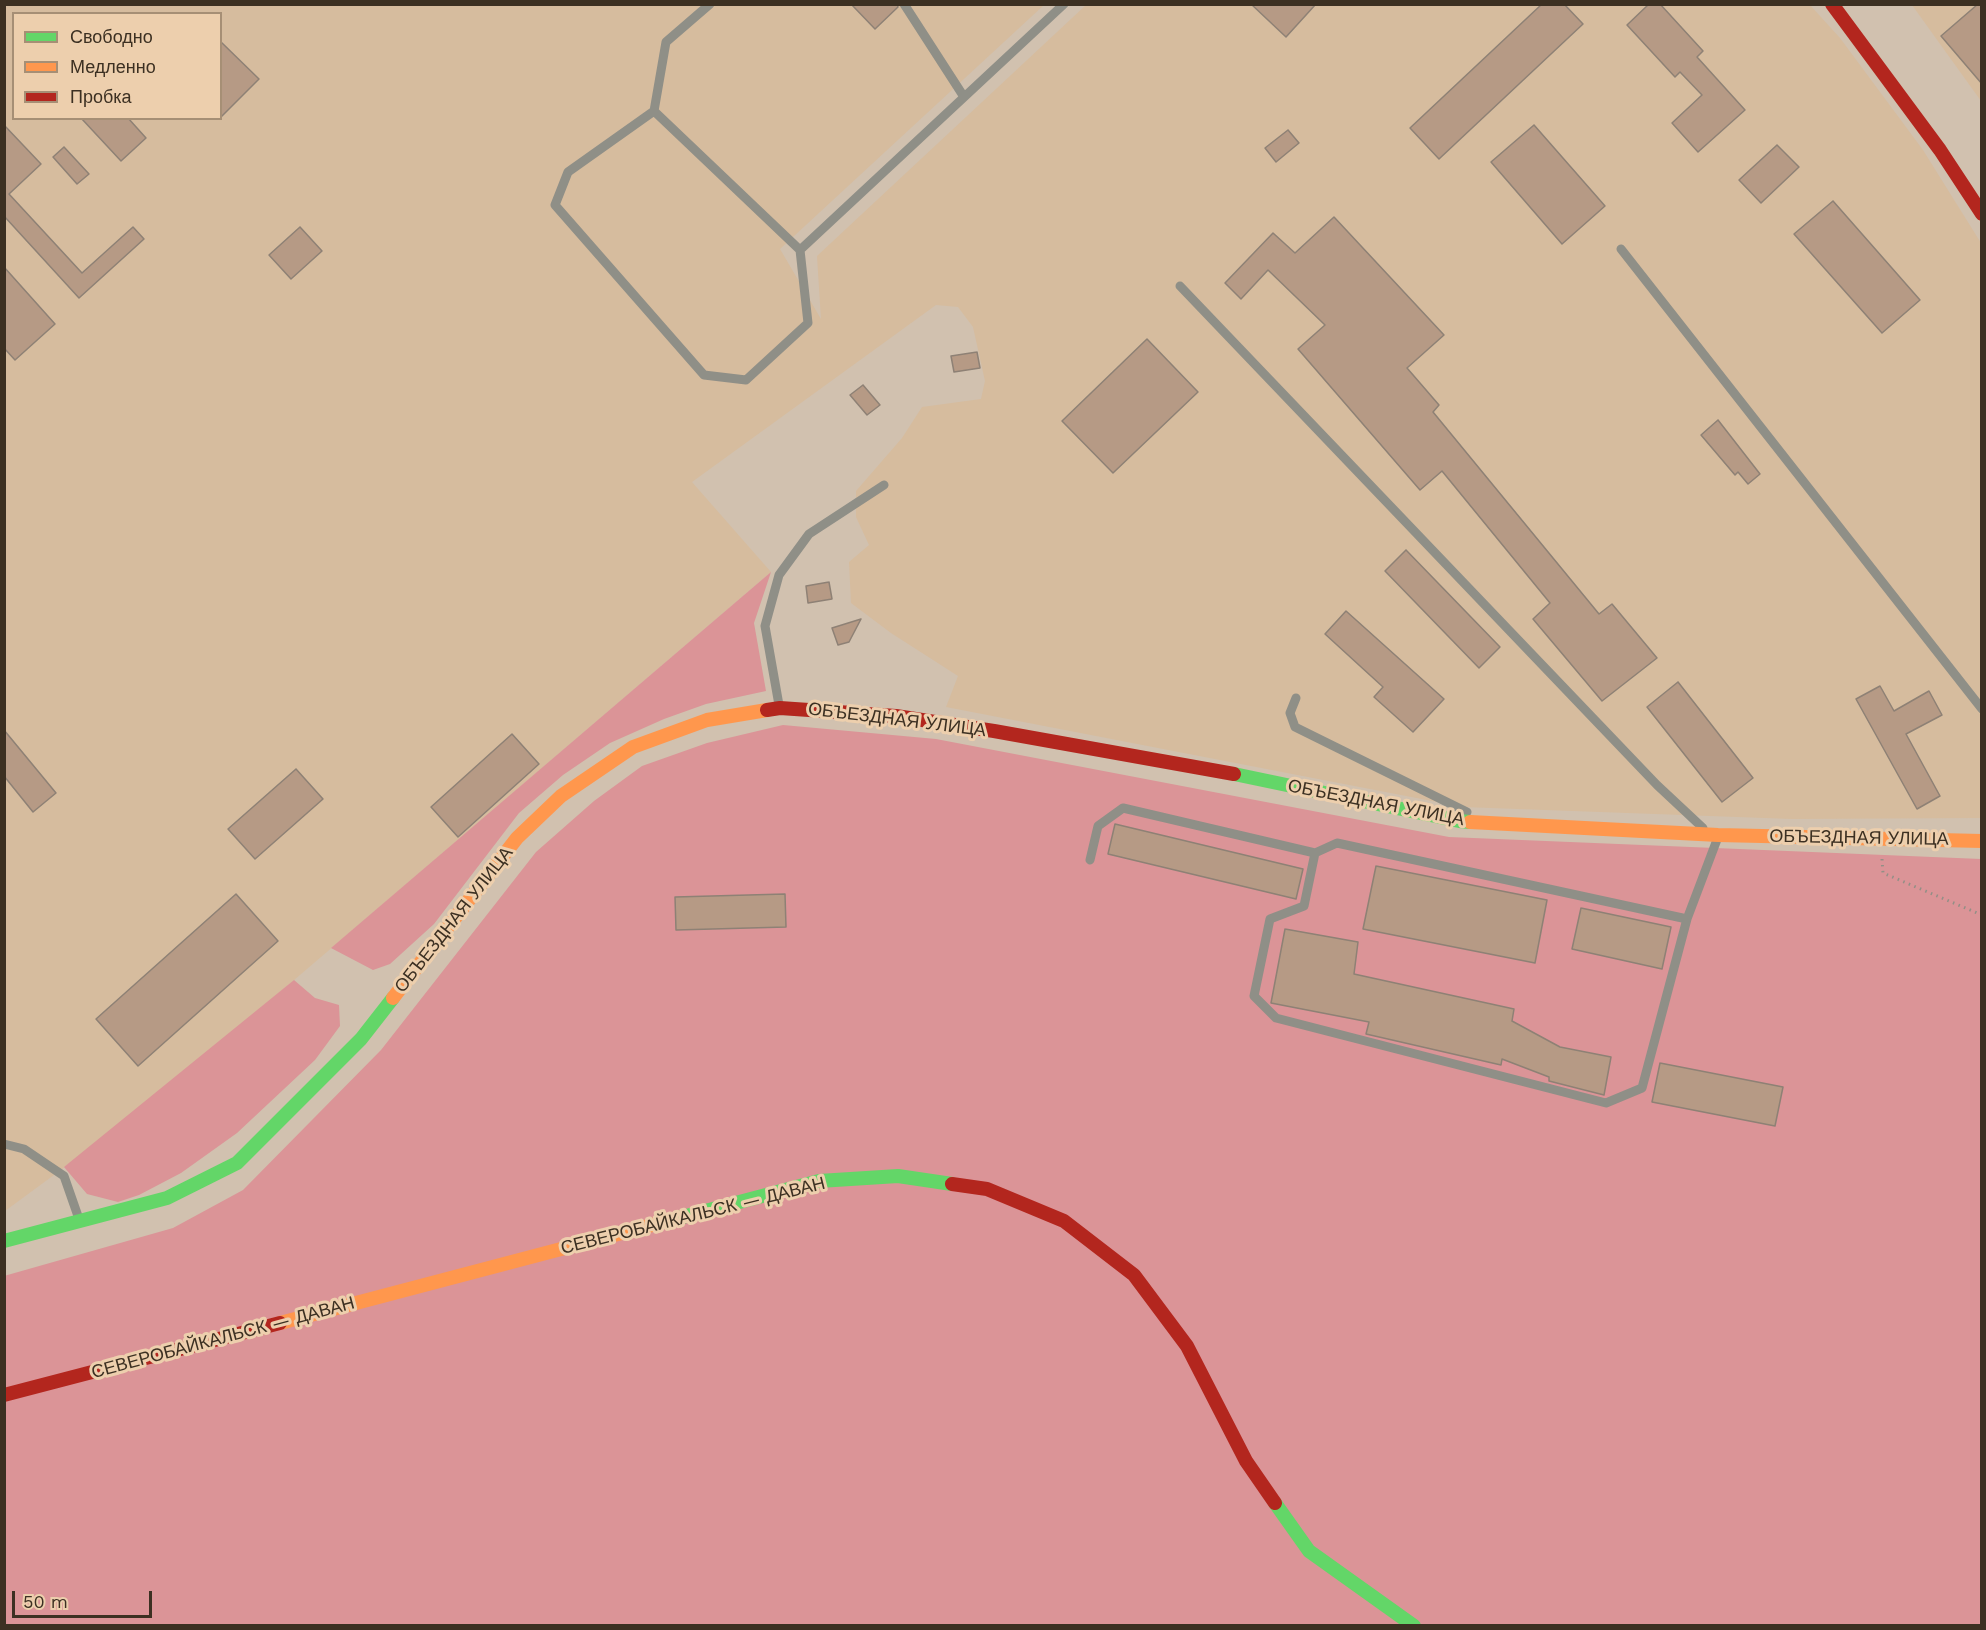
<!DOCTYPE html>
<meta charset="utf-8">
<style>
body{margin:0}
#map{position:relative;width:1986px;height:1630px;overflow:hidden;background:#d1c1af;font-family:"Work Sans",sans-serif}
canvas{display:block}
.frame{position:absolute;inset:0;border:6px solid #3c3022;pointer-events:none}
.legend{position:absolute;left:12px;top:12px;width:210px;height:108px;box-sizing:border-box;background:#edcfad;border:2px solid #a68f75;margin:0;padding:8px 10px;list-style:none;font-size:18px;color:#3c3022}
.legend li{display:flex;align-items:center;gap:12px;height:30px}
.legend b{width:30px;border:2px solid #a68f75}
.scale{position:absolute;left:12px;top:1591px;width:140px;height:27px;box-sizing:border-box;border:3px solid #3c3022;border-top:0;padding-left:8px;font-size:18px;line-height:21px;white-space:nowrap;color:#3c3022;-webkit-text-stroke:4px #edcfad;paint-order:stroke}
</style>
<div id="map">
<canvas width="1986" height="1630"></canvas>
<div class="frame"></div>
<ul class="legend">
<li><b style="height:8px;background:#63d668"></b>Свободно</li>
<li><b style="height:8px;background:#ff974d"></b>Медленно</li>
<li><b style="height:8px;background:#b3261e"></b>Пробка</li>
</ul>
<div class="scale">50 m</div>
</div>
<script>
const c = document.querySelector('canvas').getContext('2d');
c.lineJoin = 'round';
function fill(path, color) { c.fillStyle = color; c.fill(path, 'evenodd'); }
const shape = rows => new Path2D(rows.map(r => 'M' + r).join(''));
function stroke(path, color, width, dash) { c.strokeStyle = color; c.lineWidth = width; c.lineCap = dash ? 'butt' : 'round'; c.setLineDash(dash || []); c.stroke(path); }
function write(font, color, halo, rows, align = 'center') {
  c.font = font + ' "Work Sans",sans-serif'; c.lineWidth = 6; c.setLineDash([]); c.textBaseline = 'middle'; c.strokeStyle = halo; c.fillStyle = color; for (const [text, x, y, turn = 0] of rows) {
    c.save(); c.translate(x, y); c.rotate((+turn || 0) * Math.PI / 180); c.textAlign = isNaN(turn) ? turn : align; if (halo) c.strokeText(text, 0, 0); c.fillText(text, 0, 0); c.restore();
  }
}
const built = shape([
 [5,5,1044,5,780,249,821,319,817,256,1086,5,1810,5,1840,38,1923,150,1981,243,1981,818,1792,819,1463,807,946,707,958,676,891,633,851,603,849,562,869,545,856,517,856,491,902,438,922,407,981,399,985,381,973,327,958,307,936,305,692,482,771,572,141,1111,5,1211],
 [14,14,220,14,220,118,14,118],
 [1912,5,1981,5,1981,101]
]);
const green = shape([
 [771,572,754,623,766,691,706,704,664,719,610,743,563,775,519,813,434,924,390,964,373,970,331,948],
 [783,725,936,739,1449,837,1981,859,1981,1625,5,1625,4,1276,173,1228,243,1190,381,1050,536,852,594,801,642,766,707,743],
 [294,980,315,998,339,1005,340,1026,315,1060,237,1133,181,1173,139,1195,118,1202,87,1194,64,1167]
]);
const building = shape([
 [851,4,897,4,898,7,875,29,851,4],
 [1251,4,1316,4,1286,37,1251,4],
 [1542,4,1564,4,1583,24,1439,159,1410,128,1542,4],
 [1649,4,1660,4,1703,51,1697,57,1745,110,1698,152,1672,123,1702,95,1680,72,1675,77,1627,25,1649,4],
 [1978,4,1982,4,1982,84,1941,36,1978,4],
 [220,41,259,79,220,118,220,41],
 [81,118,128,118,146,138,121,161,81,118],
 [4,125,41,164,9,194,82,273,133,227,144,239,79,298,4,216,4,125],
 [1534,125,1605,206,1562,244,1491,162,1534,125],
 [1288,130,1299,143,1276,162,1265,148,1288,130],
 [1777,145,1799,167,1761,203,1739,180,1777,145],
 [64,147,89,174,77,184,53,157,64,147],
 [1833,201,1920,300,1882,333,1794,234,1833,201],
 [1334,217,1444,335,1407,368,1439,405,1433,412,1599,614,1612,604,1657,658,1602,701,1533,619,1550,603,1442,471,1420,490,1298,349,1325,325,1268,270,1241,299,1225,283,1273,233,1295,253,1334,217],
 [300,227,322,251,291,279,269,255,300,227],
 [4,267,55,324,15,360,4,348,4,267],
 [1147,339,1198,392,1113,473,1062,421,1147,339],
 [977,352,980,368,954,372,951,356,977,352],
 [863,385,880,405,867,415,850,395,863,385],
 [1718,420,1760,474,1748,484,1738,472,1735,475,1701,435,1718,420],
 [1406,550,1500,647,1479,668,1385,571,1406,550],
 [829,582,832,599,808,603,806,586,829,582],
 [1346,611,1444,699,1413,732,1374,697,1383,687,1325,634,1346,611],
 [861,619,849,642,838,645,832,628,861,619],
 [1678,682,1753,778,1722,802,1647,707,1678,682],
 [1880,686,1894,711,1929,691,1942,715,1906,734,1940,796,1917,809,1856,699,1880,686],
 [4,730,56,793,33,812,4,776,4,730],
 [512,734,539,764,458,837,431,807,512,734],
 [296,769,323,799,255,859,228,829,296,769],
 [1115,824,1303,869,1296,899,1108,854,1115,824],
 [1376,866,1547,900,1535,963,1363,929,1376,866],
 [236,894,278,941,138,1066,96,1019,236,894],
 [785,894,786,927,676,930,675,897,785,894],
 [1581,908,1671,927,1662,969,1572,949,1581,908],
 [1285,929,1358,942,1354,974,1514,1009,1512,1021,1560,1047,1611,1057,1604,1095,1549,1081,1549,1077,1502,1059,1501,1065,1366,1034,1369,1022,1271,1003,1285,929],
 [1660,1063,1783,1087,1775,1126,1652,1102,1660,1063]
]);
const path = shape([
 [1882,859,1883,873,1982,915]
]);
const lane = shape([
 [904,4,964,97],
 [654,111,800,250,808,323,746,380,704,375,555,205,568,172,654,111],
 [654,111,666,42,710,4],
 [1621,249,1982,709],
 [800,250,1064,4],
 [1180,286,1657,785,1703,828],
 [1296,698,1290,713,1295,727,1467,812],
 [779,705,765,626,779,575,809,534,884,485],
 [1090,860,1098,826,1123,808,1315,853],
 [1687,919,1337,843,1315,853,1304,906,1270,919,1254,996,1276,1018,1606,1103,1642,1088,1687,919,1718,837],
 [4,1144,24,1149,64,1176,79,1219]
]);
const fast = shape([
 [1234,774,1459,821,1470,822],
 [656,1224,819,1181,898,1176,952,1184],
 [4,1241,167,1198,237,1163,361,1039,393,998],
 [1275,1503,1309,1551,1414,1626]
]);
const slow = shape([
 [1470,822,1718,835,1982,841],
 [393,998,517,838,561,796,633,747,707,720,767,710],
 [280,1323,656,1224]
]);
const jam = shape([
 [1832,4,1940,150,1982,214],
 [767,710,780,708,896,716,994,731,1234,774],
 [952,1184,987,1189,1064,1221,1134,1275,1187,1346,1246,1461,1275,1503],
 [4,1395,280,1323]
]);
const streetNames = [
 ["ОБЪЕЗДНАЯ УЛИЦА",897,720,7],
 ["ОБЪЕЗДНАЯ УЛИЦА",1376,803,11],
 ["ОБЪЕЗДНАЯ УЛИЦА",1859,838,1],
 ["ОБЪЕЗДНАЯ УЛИЦА",454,920,-52],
 ["СЕВЕРОБАЙКАЛЬСК — ДАВАН",693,1216,-14],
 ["СЕВЕРОБАЙКАЛЬСК — ДАВАН",223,1338,-15]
];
fill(built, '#d6bc9e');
fill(green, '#db9497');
fill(building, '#b69a85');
stroke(building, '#8e8175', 1.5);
stroke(path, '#938f86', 3, [1.5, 4.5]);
stroke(lane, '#8f8f87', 9);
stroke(fast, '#63d668', 14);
stroke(slow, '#ff974d', 14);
stroke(jam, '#b3261e', 14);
write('18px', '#3c3022', '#edcfad', streetNames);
</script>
